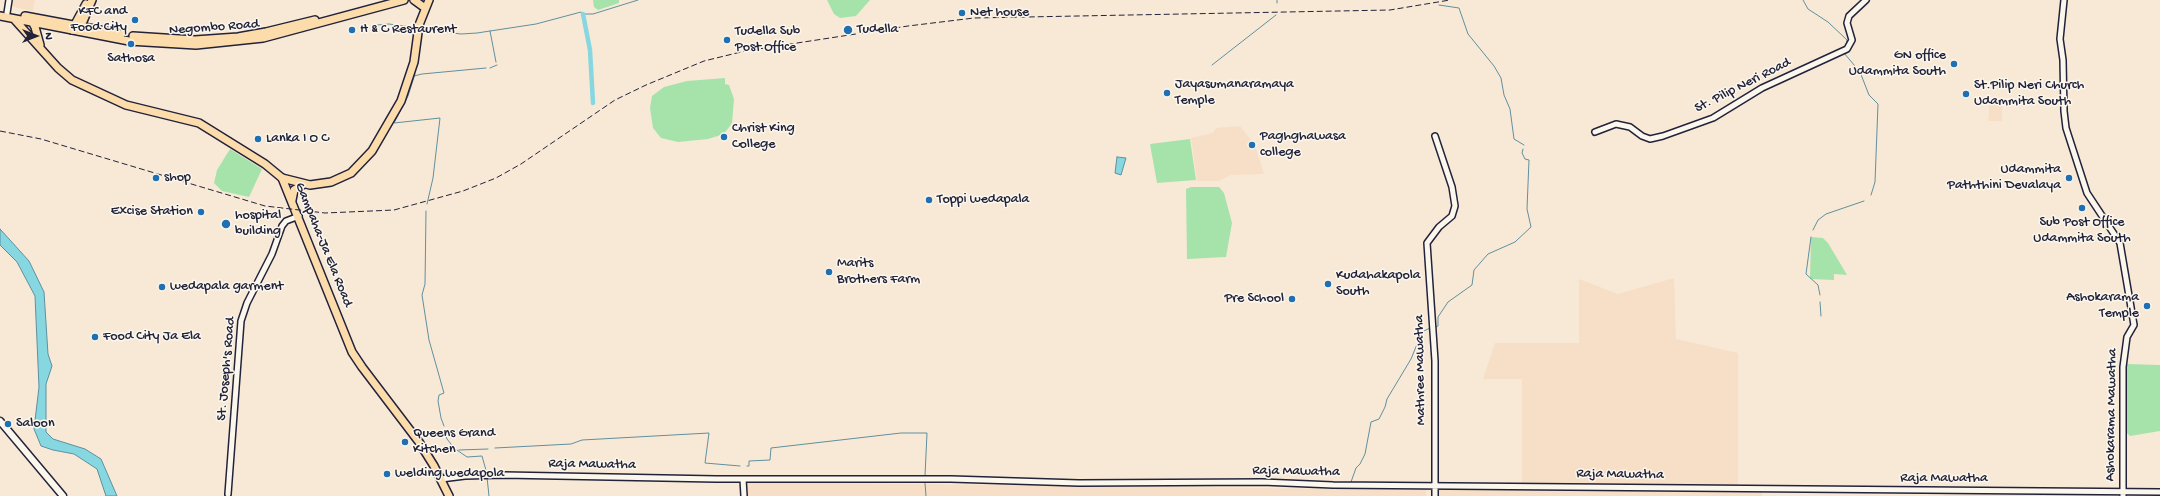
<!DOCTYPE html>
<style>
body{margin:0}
#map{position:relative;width:2160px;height:496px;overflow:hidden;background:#f8e9d6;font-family:"Gochi Hand",sans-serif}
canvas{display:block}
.north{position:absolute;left:16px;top:16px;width:40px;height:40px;-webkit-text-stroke:3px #fbf7ec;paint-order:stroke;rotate:90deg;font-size:11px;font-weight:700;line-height:16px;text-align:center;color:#22223b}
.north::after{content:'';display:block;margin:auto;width:14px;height:18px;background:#22223b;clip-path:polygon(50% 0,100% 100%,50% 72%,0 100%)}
</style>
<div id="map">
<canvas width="2160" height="496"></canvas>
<div class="north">N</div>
</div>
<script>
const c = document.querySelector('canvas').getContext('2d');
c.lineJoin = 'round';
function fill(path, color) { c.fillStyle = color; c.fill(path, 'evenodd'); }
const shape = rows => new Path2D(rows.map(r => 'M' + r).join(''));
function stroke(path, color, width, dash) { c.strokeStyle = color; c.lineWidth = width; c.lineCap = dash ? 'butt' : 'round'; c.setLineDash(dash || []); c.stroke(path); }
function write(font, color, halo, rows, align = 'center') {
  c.font = font + ' "Gochi Hand",sans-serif'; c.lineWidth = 3; c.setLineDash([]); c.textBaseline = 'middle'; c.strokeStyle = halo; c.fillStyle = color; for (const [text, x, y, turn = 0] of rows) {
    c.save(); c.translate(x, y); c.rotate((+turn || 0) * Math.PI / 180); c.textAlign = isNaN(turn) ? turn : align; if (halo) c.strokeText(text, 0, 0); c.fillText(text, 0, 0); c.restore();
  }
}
const built = shape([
 [10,0,35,0,33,11,9,6],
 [1990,100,2002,102,2002,121,1988,121],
 [1240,126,1255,145,1264,174,1231,175,1219,181,1197,181,1191,138,1213,133,1216,128],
 [1674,278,1676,339,1738,353,1738,485,1522,485,1522,379,1483,379,1495,343,1579,343,1579,279,1618,294],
 [747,482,1426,490,1426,496,747,496],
 [1636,489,1762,491,1762,496,1436,496,1436,490],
 [2121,493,2121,496,1943,496,1943,495]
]);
const green = shape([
 [593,0,619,0,619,3,598,10,594,7],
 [827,0,870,0,856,16,840,18,834,14],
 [725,78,725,84,729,85,734,99,732,123,724,134,708,139,678,142,661,138,653,128,650,108,652,96,664,87,687,81],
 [1190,139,1196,180,1157,183,1150,144],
 [230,149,262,169,249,197,222,191,214,183,217,170],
 [1191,187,1219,187,1224,193,1232,223,1226,257,1187,259,1186,189],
 [1811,237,1823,238,1828,243,1847,275,1834,274,1834,280,1810,279],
 [2126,364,2160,365,2160,431,2130,436,2126,432]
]);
const water = shape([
 [1117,157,1126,158,1121,175,1115,173,1117,157],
 [0,229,29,261,44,292,48,354,52,366,46,384,46,432,53,439,85,449,101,459,117,496,106,496,97,469,74,454,53,450,41,446,34,429,39,387,35,296,17,262,0,245,0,229]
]);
const stream = shape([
 [1277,0,1277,3],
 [1803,0,1808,9,1828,22,1847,40,1846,45],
 [1439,5,1459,8,1468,34,1494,66,1501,78,1504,95,1510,109,1514,139,1524,145],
 [377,25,389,24,411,27],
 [421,29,461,34,477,33,536,24,581,12,583,14,593,14,638,0],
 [490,31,496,62],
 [1844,53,1860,72,1869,95,1878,104,1875,182,1871,195],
 [1212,65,1276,15],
 [490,68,497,65],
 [415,74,408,96,394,123,440,118,433,178,427,204],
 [414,76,422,74,486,68],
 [426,211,425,284,422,295,429,340,444,393,439,395,438,401,441,418,444,426],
 [1813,230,1818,220,1826,214,1864,201],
 [1811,237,1806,274,1818,285,1820,295],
 [1820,302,1821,316],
 [1436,327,1438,326,1438,317,1448,302,1472,285,1474,270,1488,254,1515,242,1531,227,1527,209,1529,160,1525,159,1522,153,1523,149],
 [445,433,447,439,454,448,467,457,482,456,487,474],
 [495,448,571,444,582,440,709,433,705,463,740,466],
 [459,450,488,449],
 [747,466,749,466,749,461,770,460,771,448,901,433,927,433,925,476],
 [487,477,489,496],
 [1351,482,1356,468,1360,464,1365,454,1371,422,1379,419,1385,407,1387,399,1411,359,1422,332,1430,328],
 [925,483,926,496]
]);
const canal = shape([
 [583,14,590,50,593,103]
]);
const tertiary = shape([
 [2064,0,2060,39,2063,60,2064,111,2066,128,2087,193,2120,243,2134,325,2127,337,2123,367,2123,496],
 [7,13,9,0],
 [1595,132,1616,124,1630,127,1642,136,1650,139,1663,136,1713,118,1762,88,1847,49,1852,40,1847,23,1849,16,1866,0],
 [441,479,465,476,504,475,716,479,951,479,1079,483,1262,482,1333,485,2160,492],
 [743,479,744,496],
 [228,494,241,321,247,303,272,254,282,226,286,221,299,216],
 [1435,496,1435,361,1427,243,1439,227,1452,216,1455,206,1452,187,1435,136]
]);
const secondary = shape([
 [0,421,63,496]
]);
const primary = shape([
 [414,0,425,8],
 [72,30,86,4],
 [79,31,92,0],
 [282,178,310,185,331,182,351,173,372,151,401,101,414,62,419,25,429,0],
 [292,200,294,190,304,184]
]);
const trunk = shape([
 [0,16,129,41,196,45,263,38,404,0],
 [25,16,121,34],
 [14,19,58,68,72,80,126,105,199,123,265,164,282,178,352,352,362,367,419,442,434,466,449,496],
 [31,20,35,27,40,45],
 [133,36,195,40,238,37,266,32,315,20]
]);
const rail = shape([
 [0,131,41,139,265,206,325,213,394,210,463,191,496,178,521,164,615,100,646,85,704,61,745,51,908,26,974,18,1390,10,1450,0]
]);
const markers = [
 [962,13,4,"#1f6fb2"],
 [135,20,4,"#1f6fb2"],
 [352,30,4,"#1f6fb2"],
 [848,30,5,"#1f6fb2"],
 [727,40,4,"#1f6fb2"],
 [131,44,4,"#1f6fb2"],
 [1954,64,4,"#1f6fb2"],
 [1167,93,4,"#1f6fb2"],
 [1966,94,4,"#1f6fb2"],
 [724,137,4,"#1f6fb2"],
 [258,139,4,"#1f6fb2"],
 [1252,145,4,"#1f6fb2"],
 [156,178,4,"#1f6fb2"],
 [2069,178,4,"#1f6fb2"],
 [929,200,4,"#1f6fb2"],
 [2082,208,4,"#1f6fb2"],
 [201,212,4,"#1f6fb2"],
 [226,224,5,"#1f6fb2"],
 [829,272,4,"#1f6fb2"],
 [1328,284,4,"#1f6fb2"],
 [162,287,4,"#1f6fb2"],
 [1292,299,4,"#1f6fb2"],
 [2147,306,4,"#1f6fb2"],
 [95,337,4,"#1f6fb2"],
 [8,424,4,"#1f6fb2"],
 [405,442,4,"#1f6fb2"],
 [387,474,4,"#1f6fb2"]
];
const poiNames = [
 ["KFC and",127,12,"right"],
 ["Food City",127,28,"right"],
 ["Net house",970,13],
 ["H & C Restaurent",360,30],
 ["Tudella",857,30],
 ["Tudella Sub",735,32],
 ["Post Office",735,48],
 ["GN office",1946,56,"right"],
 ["Udammita South",1946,72,"right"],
 ["Sathosa",131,59,"center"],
 ["Jayasumanaramaya",1175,85],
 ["Temple",1175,101],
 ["St.Pilip Neri Church",1974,86],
 ["Udammita South",1974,102],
 ["Christ King",732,129],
 ["College",732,145],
 ["Paghghawasa",1260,137],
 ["college",1260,153],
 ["Lanka I O C",266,139],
 ["Udammita",2061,170,"right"],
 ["Paththini Devalaya",2061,186,"right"],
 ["shop",164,178],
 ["Toppi wedapala",937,200],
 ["Excise Station",193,212,"right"],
 ["hospital",235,216],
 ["building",235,232],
 ["Sub Post Office",2082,223,"center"],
 ["Udammita South",2082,239,"center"],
 ["Marits",837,264],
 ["Brothers Farm",837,280],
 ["Kudahakapola",1336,276],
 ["South",1336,292],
 ["wedapala garment",170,287],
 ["Ashokarama",2139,298,"right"],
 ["Temple",2139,314,"right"],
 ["Pre School",1284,299,"right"],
 ["Food City Ja Ela",103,337],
 ["Saloon",16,424],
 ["Queens Grand",413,434],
 ["Kitchen",413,450],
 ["welding wedapola",395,474]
];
const streetNames = [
 ["Negombo Road",214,28,-4],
 ["St. Pilip Neri Road",1743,86,-27],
 ["Gampaha-Ja Ela Road",323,245,68],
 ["St. Joseph's Road",227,369,-85],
 ["Mathree Mawatha",1421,370,-91],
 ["Ashokarama Mawatha",2112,415,-89],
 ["Raja Mawatha",592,465,1],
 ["Raja Mawatha",1296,472,1],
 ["Raja Mawatha",1620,475,1],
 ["Raja Mawatha",1944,479]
];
fill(built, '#f6dfc6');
fill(green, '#a5e3aa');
fill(water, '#87d7e1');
stroke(water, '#5f8f9f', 1);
stroke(stream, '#5f8f9f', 1);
stroke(canal, '#87d7e1', 4.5);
stroke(tertiary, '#22223b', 8);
stroke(secondary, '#22223b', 9);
stroke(primary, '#22223b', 10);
stroke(trunk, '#22223b', 10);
stroke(tertiary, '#fbf7ec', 5);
stroke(secondary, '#fbf7ec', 6);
stroke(primary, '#fddcac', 7);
stroke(trunk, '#fddcac', 7);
stroke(rail, '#22223b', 1, [6, 3]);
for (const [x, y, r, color] of markers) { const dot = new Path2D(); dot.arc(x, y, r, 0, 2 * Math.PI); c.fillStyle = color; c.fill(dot); stroke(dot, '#fbf7ec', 1.5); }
write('14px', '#22223b', '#fbf7ec', poiNames, 'left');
write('14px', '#22223b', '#fbf7ec', streetNames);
</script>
